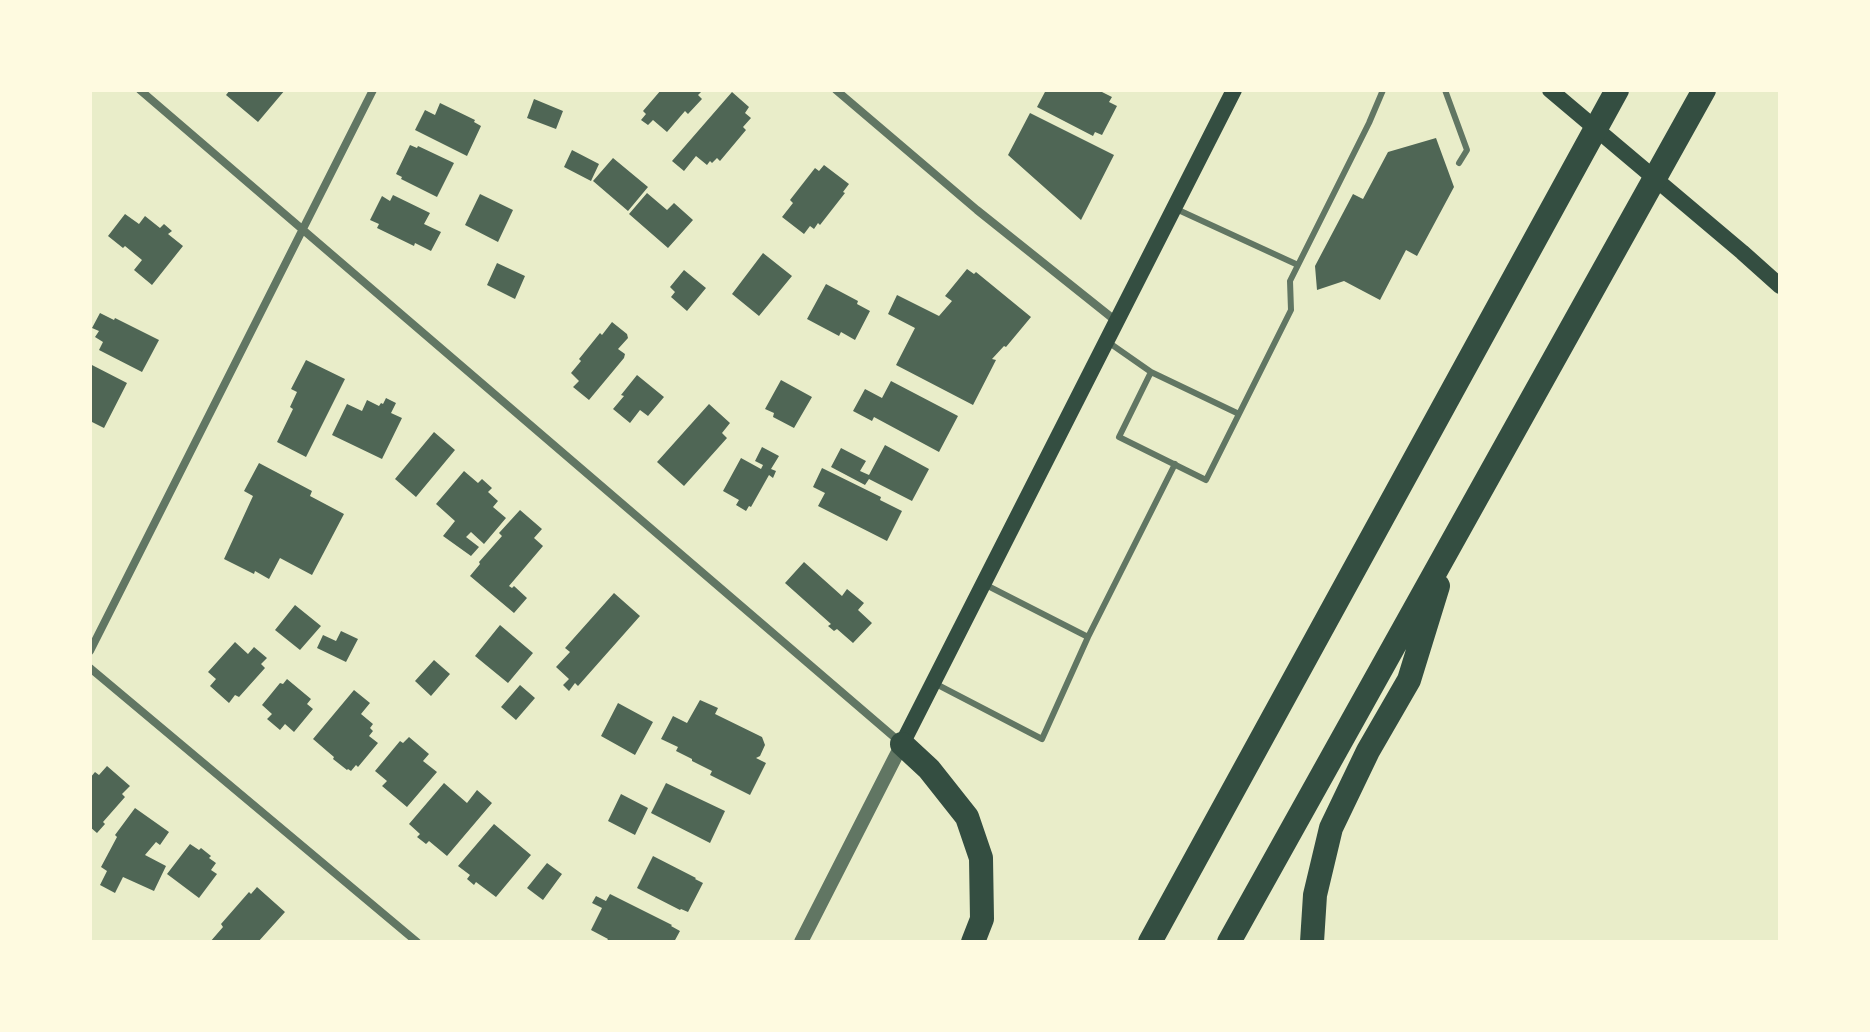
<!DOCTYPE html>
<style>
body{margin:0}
#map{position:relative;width:1870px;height:1032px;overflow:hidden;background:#e9edc9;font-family:"Fira Sans Condensed",sans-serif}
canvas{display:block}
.frame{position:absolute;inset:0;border:92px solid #fefae0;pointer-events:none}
</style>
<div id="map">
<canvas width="1870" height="1032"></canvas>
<div class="frame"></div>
</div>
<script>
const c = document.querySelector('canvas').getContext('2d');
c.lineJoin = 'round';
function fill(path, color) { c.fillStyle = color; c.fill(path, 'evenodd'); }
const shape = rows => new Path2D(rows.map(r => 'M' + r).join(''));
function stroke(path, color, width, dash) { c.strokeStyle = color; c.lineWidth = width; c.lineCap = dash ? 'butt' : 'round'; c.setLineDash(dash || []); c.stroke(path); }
const building = shape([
 [230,90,285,90,258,122,226,95],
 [661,90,703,90,698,95,702,99,688,114,685,111,667,132,653,120,648,125,641,120,646,114,643,111],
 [1046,90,1098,90,1112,97,1109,102,1117,106,1102,135,1095,132,1093,136,1037,107],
 [732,92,749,107,745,113,751,118,743,127,746,130,720,161,717,158,712,163,710,161,707,165,696,156,684,171,672,161],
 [534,99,563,111,556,129,527,118],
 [440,103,475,120,474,122,481,126,467,156,415,130,425,110,435,115],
 [1030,113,1114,155,1081,220,1008,155],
 [1436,138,1454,187,1417,256,1406,250,1380,300,1344,281,1317,290,1315,266,1353,194,1363,199,1388,152],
 [410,145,417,148,418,146,454,163,437,197,401,179,402,177,396,174],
 [572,150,599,164,591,181,564,167],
 [613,158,648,187,628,211,593,181],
 [824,165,849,184,843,192,845,193,820,225,818,223,814,229,810,226,804,234,782,217,793,203,790,200,815,168,819,171],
 [647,193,667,210,674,203,693,220,668,248,629,214],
 [480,194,513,210,498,242,465,225],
 [393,195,430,213,424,224,441,232,431,251,415,243,414,246,377,228,379,224,370,220,382,196,390,201],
 [125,214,139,224,145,216,160,228,164,224,172,231,168,234,183,246,152,285,134,270,142,260,125,246,123,248,108,236],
 [763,253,792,276,759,316,732,294],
 [497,263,525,276,515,299,487,285],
 [967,269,974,274,976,272,1031,317,1006,347,1004,346,992,359,996,360,973,405,896,365,915,328,888,314,897,295,939,316,952,301,945,296],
 [684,270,706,288,687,311,671,297,675,292,670,287],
 [826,284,858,301,857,304,870,311,855,340,841,332,839,336,807,319],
 [100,313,114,320,115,318,159,340,142,372,99,350,103,342,95,337,99,331,92,328],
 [612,322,627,334,628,338,618,349,625,354,624,358,589,400,573,387,579,381,571,373,581,361,579,359,600,333,602,335],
 [306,360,345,379,306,457,277,442,293,409,290,407,297,392,291,389],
 [90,364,127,383,104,428,90,421],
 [637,375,664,397,648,416,640,410,630,423,613,409,624,396,621,395],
 [781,380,812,397,794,428,773,417,774,413,765,409],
 [891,381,958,416,939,452,874,417,872,421,853,411,865,389,882,398],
 [386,398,396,403,391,413,402,418,382,459,332,435,347,404,362,411,367,400,379,406,381,403,383,404],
 [709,404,730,423,722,433,727,438,684,486,657,462],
 [434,432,455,450,416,497,395,479],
 [885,445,929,469,912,501,869,479,865,485,831,467,841,448,866,461,860,471,869,475],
 [762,447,779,456,771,469,776,471,773,478,769,475,751,507,749,506,746,511,736,505,739,500,723,491,741,458,761,469,763,465,755,461],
 [259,463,312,491,310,496,344,514,312,575,280,558,269,579,255,571,254,574,224,559,253,496,244,491],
 [822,468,881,497,880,500,902,511,887,541,818,506,825,493,813,487],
 [464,471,478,483,482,479,492,488,488,492,498,501,493,507,506,518,484,544,471,532,466,537,479,547,471,556,443,536,455,521,436,504],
 [520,510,542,529,534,538,543,546,509,586,512,588,514,586,527,598,514,613,470,576,480,564,479,562,502,536,499,533],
 [804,562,842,596,847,589,864,603,858,610,872,623,853,643,837,629,834,631,828,626,831,624,785,583],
 [614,593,640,616,578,686,575,683,569,691,563,685,569,679,556,667,570,652,565,648],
 [295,605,321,626,300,650,275,630],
 [500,625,533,653,508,683,475,656],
 [341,631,358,639,346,662,317,648,323,635,336,641],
 [235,642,248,654,254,647,267,658,261,664,265,668,239,697,235,695,229,703,210,686,216,679,208,672],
 [434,660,450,674,431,696,415,681],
 [287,679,311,699,307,704,313,709,294,732,285,724,280,730,267,719,272,714,262,705,280,683,283,684],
 [520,685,535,698,516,720,501,707],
 [354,690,370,703,361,714,373,724,370,728,373,731,369,736,378,743,358,767,356,765,351,771,348,769,347,770,333,759,334,757,313,739],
 [700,700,718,708,715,714,762,737,765,745,760,756,756,758,766,763,750,795,710,775,712,771,692,761,692,759,676,751,678,747,661,739,673,716,687,723],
 [618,703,653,722,635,755,601,736],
 [409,737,429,754,423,761,437,772,407,807,382,786,387,781,375,771,400,741,403,743],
 [107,766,130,786,122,794,125,797,103,822,105,824,97,833,90,827,90,778,95,772,99,775],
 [444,783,467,803,477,790,492,803,447,856,429,841,426,844,417,837,420,834,409,824],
 [666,783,725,811,710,843,651,813],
 [621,794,648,808,635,835,608,821],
 [135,808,169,832,160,845,156,842,145,855,166,866,154,891,123,877,115,893,100,885,107,871,101,867,117,837,115,835],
 [494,824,531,855,496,897,476,882,474,885,467,879,470,875,458,866],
 [190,844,199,850,201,848,211,856,209,858,216,863,211,870,217,874,199,898,167,874],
 [653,856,696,878,695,879,703,883,688,912,681,909,680,910,637,888],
 [547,863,562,874,543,900,527,888],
 [257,887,285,912,258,942,210,942,223,927,221,924,249,892,251,894],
 [610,894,672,925,671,926,680,931,674,942,606,942,608,939,591,930,602,908,592,903,596,896,606,901]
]);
const service = shape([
 [1445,90,1467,150,1459,163],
 [1174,208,1298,265],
 [1108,342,1151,372,1239,414,1291,310,1290,281,1369,123,1383,90],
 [1151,372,1119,437,1206,480,1239,414],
 [986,585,1088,637,1175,464],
 [936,684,1042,739,1088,637]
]);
const minor = shape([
 [140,90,901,743],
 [836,90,977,210,1116,321],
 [90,651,373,90],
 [90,668,417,942]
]);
const tertiary = shape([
 [801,942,902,744]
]);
const secondary = shape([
 [1550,90,1742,252,1780,286],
 [902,744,1234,90]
]);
const motorway = shape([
 [902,744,929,769,967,817,981,858,982,919,973,942],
 [1150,942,1617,90],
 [1229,942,1704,90],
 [1312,942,1315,895,1331,828,1368,751,1409,680,1438,586]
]);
fill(building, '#4f6655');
stroke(service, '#617663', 6);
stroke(minor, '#617663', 8);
stroke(tertiary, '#617663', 14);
stroke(secondary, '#344e41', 16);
stroke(motorway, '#344e41', 24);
</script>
